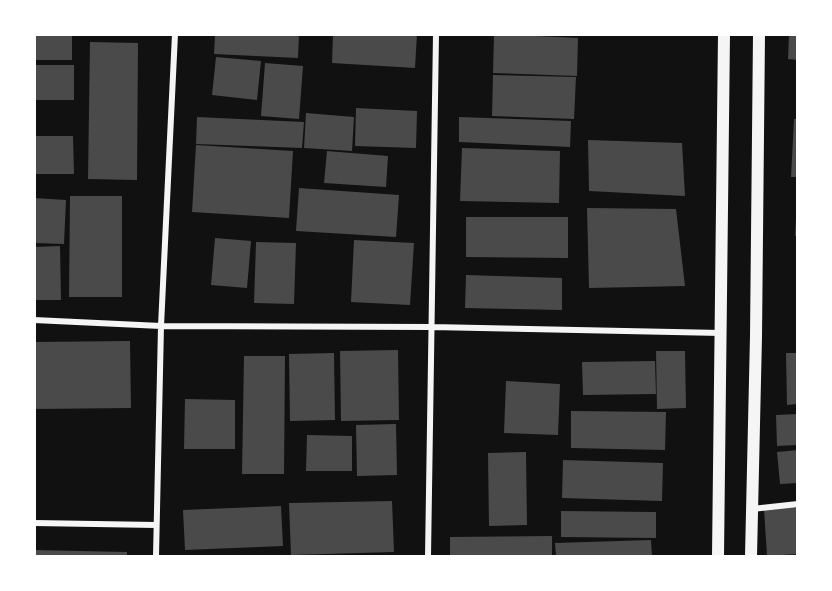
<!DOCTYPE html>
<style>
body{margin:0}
#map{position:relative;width:832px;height:591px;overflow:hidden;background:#111;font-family:Helvetica,sans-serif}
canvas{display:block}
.frame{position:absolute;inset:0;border:36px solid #fff;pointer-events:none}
</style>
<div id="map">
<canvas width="832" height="591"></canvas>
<div class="frame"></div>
</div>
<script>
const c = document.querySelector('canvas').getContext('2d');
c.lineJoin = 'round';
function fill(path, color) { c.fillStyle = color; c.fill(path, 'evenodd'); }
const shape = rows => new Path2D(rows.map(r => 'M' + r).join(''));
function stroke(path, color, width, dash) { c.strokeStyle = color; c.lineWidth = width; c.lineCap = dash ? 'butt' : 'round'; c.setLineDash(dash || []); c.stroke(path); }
const building = shape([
 [34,34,72,34,72,60,34,60],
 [215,34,299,34,298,58,214,54],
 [333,34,417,34,415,68,332,63],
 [494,34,578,38,577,76,493,73],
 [789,34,798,34,798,60,788,59],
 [90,42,138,43,137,180,88,179],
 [216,57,261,61,257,100,212,95],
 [265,63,303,66,299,119,261,116],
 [34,65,74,65,74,100,34,100],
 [493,75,576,77,574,119,492,116],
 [356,108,417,111,416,148,355,146],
 [306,113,354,117,352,151,304,148],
 [197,117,304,122,302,148,196,144],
 [459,117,571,121,570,147,459,142],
 [794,119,798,119,798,177,791,177],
 [34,136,73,136,74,174,34,174],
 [588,140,682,143,685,196,589,191],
 [196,145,293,151,289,218,192,212],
 [462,148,560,151,559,203,460,201],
 [327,151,388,156,386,187,324,183],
 [299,188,399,195,396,237,296,231],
 [70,196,122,196,122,297,69,297],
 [34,198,66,200,64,244,34,243],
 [587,208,676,209,685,286,589,288],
 [466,217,568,217,568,258,466,257],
 [796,218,798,218,798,236,795,236],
 [215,238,251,241,247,288,211,285],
 [354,240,414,243,410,305,351,302],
 [256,242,296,243,294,304,254,303],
 [60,246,61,300,34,300,34,247],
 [466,275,562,278,562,310,465,308],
 [130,341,131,408,34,409,34,342],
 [398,350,399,420,341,421,340,351],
 [656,351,685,351,686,408,657,409],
 [334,353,335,420,290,421,289,354],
 [786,353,798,353,798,404,787,405],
 [244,356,285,356,284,474,242,474],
 [655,361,656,394,583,395,582,362],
 [506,381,560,384,558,435,504,433],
 [185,399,235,400,235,449,184,449],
 [571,411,666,412,665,450,571,448],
 [798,414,798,445,777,446,776,415],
 [396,424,397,475,357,476,356,425],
 [307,435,352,436,352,471,306,471],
 [798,450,798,483,780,484,777,452],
 [526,452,527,525,489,526,488,453],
 [563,460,663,463,662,501,562,498],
 [392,501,394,552,291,555,289,503],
 [281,506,283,546,185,550,183,510],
 [798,506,798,554,767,556,764,509],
 [561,511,656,512,656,538,561,537],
 [552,536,552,556,450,556,450,537],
 [651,540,652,556,556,556,555,543],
 [34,550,127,552,127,556,34,556]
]);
const minor = shape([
 [34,320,161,326,432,327,721,333],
 [752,509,798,504],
 [34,523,156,525],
 [156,556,161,326,175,34],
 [428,556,436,34]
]);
const secondary = shape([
 [718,556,724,34],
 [751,556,756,336,759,34]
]);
fill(building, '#4a4a4a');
stroke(minor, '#f5f5f5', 6);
stroke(secondary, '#f5f5f5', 12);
</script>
